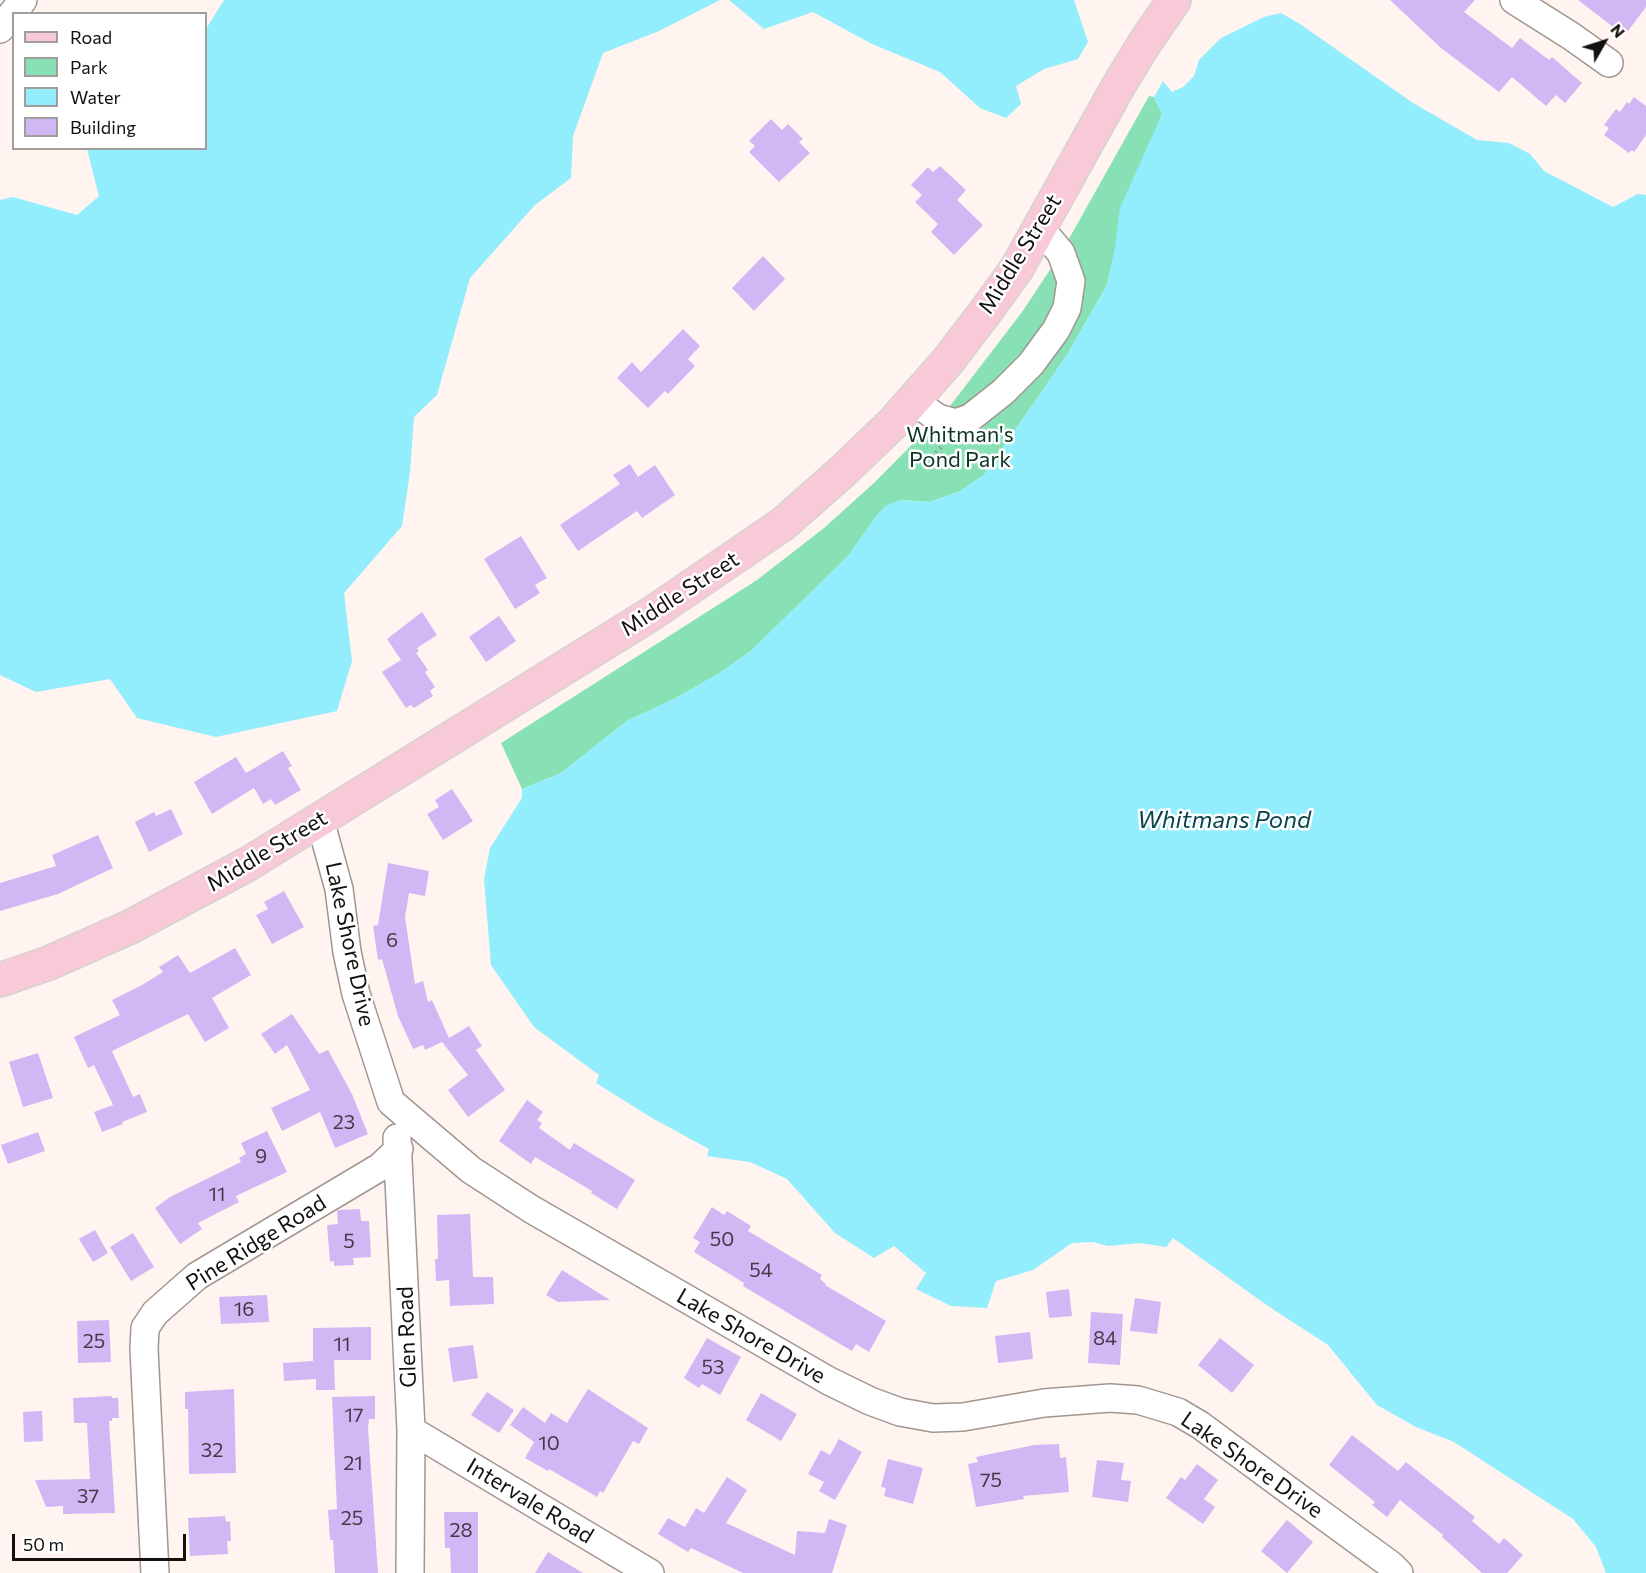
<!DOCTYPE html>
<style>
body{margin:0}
#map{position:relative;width:1646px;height:1573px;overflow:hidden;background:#fff4ef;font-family:Commissioner,sans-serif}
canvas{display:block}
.legend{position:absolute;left:12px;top:12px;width:195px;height:138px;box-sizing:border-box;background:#fff;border:2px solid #a19f9e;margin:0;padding:8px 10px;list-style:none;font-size:18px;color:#14100d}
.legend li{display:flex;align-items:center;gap:12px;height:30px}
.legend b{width:30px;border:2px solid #a19f9e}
.north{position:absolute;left:1574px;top:12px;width:60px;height:60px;-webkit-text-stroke:4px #fff;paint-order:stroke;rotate:51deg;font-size:16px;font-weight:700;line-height:24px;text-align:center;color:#14100d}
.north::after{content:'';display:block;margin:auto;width:21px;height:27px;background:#14100d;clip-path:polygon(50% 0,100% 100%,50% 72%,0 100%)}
.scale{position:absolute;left:12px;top:1534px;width:174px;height:27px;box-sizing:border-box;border:3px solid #14100d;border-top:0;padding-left:8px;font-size:18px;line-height:21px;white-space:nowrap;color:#14100d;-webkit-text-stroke:4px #fff;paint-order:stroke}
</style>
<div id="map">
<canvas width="1646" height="1573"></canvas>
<ul class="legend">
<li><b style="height:8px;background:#f8c9d7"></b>Road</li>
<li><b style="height:16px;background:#88e1b5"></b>Park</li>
<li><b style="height:16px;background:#92edfd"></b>Water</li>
<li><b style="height:16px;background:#d2b7f5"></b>Building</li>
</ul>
<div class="north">N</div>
<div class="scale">50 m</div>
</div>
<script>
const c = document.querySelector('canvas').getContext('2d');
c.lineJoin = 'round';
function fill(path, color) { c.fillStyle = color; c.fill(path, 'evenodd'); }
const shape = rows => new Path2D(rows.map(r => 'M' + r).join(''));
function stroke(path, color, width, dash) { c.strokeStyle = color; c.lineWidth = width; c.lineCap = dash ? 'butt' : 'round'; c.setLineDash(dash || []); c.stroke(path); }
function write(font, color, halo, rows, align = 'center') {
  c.font = font + ' Commissioner,sans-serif'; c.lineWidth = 5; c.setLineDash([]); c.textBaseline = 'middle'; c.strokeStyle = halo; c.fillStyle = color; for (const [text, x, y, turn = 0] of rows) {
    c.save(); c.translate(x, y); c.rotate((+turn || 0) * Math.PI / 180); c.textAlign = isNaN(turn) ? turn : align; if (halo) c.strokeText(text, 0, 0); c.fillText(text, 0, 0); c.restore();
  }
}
const green = shape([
 [1149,96,1154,97,1162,114,1114,254,1107,285,1067,355,984,475,960,491,930,502,900,500,877,515,849,555,751,651,718,674,676,698,627,721,561,773,522,789,501,743,757,580,824,528,875,482,950,406,1022,312,1061,253]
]);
const water = shape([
 [224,0,720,0,659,31,603,53,573,136,571,178,535,205,470,278,437,395,414,417,410,472,402,526,344,593,352,661,337,711,216,737,137,718,110,679,36,692,0,675,0,200,13,197,77,215,99,196,87,149,206,148,206,29],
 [729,0,1074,0,1088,42,1078,59,1044,69,1016,86,1021,104,1006,118,980,108,940,72,872,44,813,12,764,29],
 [1281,13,1300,24,1413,103,1477,140,1509,143,1530,154,1544,171,1613,207,1638,194,1646,195,1646,1573,1606,1573,1596,1547,1573,1519,1454,1442,1416,1427,1377,1405,1328,1345,1268,1306,1173,1238,1166,1247,1140,1243,1108,1246,1093,1242,1072,1243,1033,1270,996,1281,987,1308,951,1306,916,1289,926,1273,894,1246,874,1258,835,1233,787,1179,750,1162,707,1156,709,1149,652,1118,596,1083,599,1075,534,1027,491,965,484,879,490,848,522,798,522,789,561,773,627,721,676,698,718,674,751,651,849,555,877,515,885,506,900,500,930,502,960,491,984,475,1067,355,1107,285,1114,254,1120,208,1162,114,1154,97,1163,81,1172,92,1183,87,1194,76,1199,60,1221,38,1264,17]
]);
const building = shape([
 [1390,0,1475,0,1464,12,1512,48,1520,38,1549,60,1552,57,1582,83,1565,103,1556,95,1546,106,1512,77,1499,92,1441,48],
 [1578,0,1646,0,1646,7,1628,31,1624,29,1621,33],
 [1634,97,1646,106,1646,135,1634,152,1632,150,1629,153,1604,135,1609,128,1604,125,1616,109,1620,112,1627,102,1629,104],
 [771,119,782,130,788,124,803,139,799,142,810,153,779,182,749,152,755,146,749,141],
 [940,166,966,190,957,200,983,225,954,255,931,232,938,224,915,202,922,195,911,185,928,167,933,172],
 [763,256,785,279,754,311,732,288],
 [683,329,700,346,688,359,695,366,668,394,665,391,648,408,617,378,632,362,641,372],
 [630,464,638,477,655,465,675,495,642,518,637,511,578,551,560,525,620,484,613,475],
 [521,536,547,578,535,585,540,593,515,609,484,559],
 [422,612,437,635,417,648,419,651,416,653,428,670,425,672,435,687,430,691,433,696,414,708,411,705,406,708,382,672,401,660,387,639],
 [499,616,516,641,486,662,469,637],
 [283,751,292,766,288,768,301,790,275,805,271,799,263,804,254,788,212,814,194,782,236,757,246,773],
 [452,789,473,821,443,840,427,814,439,807,435,800],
 [171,809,183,834,149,852,135,822,154,812,156,816],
 [98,835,113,868,58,894,0,911,0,883,56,866,52,855],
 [388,863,429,871,425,896,409,893,405,917,415,984,423,981,428,1002,432,1000,449,1038,469,1026,482,1046,476,1050,505,1090,468,1117,448,1090,468,1075,442,1042,425,1050,423,1045,413,1049,398,1016,382,959,378,960,373,926,378,925],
 [284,891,304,927,272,944,256,915,268,909,264,902],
 [235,948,251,975,212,998,229,1028,205,1042,188,1014,112,1051,133,1097,140,1094,147,1112,122,1122,123,1124,102,1132,94,1112,113,1105,94,1065,88,1068,74,1037,120,1015,112,1000,142,985,163,972,159,967,178,955,190,973],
 [292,1014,319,1054,328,1050,352,1094,368,1134,335,1148,320,1112,282,1131,271,1108,310,1090,287,1045,275,1054,261,1034],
 [38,1053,53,1098,23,1107,9,1062],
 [527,1100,543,1112,537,1120,542,1123,539,1128,570,1150,574,1143,635,1180,617,1209,591,1193,592,1191,535,1157,531,1164,499,1141],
 [267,1131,287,1172,236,1196,239,1202,198,1223,202,1229,180,1244,155,1208,170,1197,241,1162,239,1158,246,1154,241,1143],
 [38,1132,45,1151,8,1164,1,1145],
 [712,1207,724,1215,727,1211,751,1226,748,1231,822,1275,820,1279,826,1284,825,1285,886,1321,869,1352,856,1344,852,1351,835,1341,743,1286,744,1283,694,1252,700,1242,693,1238],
 [360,1209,361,1221,369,1221,371,1257,353,1258,354,1265,334,1266,334,1261,330,1262,327,1225,338,1224,337,1211,339,1210],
 [470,1214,473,1277,493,1277,494,1304,450,1306,449,1280,436,1281,435,1259,438,1259,437,1215],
 [95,1230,108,1253,93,1262,79,1239],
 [133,1233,154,1267,131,1281,110,1247],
 [562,1270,610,1300,558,1302,546,1295],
 [1069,1289,1072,1316,1049,1318,1046,1292],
 [267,1295,269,1322,221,1324,219,1297],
 [1135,1298,1161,1302,1157,1334,1130,1331],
 [1091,1312,1123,1314,1120,1365,1088,1363],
 [109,1320,111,1362,78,1363,77,1321],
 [371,1327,371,1360,334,1360,335,1390,316,1390,316,1379,284,1381,283,1363,313,1361,313,1328],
 [1030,1332,1033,1359,998,1363,995,1336],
 [707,1338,741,1357,720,1395,702,1384,699,1388,684,1378],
 [1220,1338,1254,1365,1232,1393,1198,1365],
 [473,1345,478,1378,453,1382,448,1348],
 [234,1389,236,1473,189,1474,188,1409,185,1409,185,1392],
 [588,1389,648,1428,639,1444,633,1441,603,1493,600,1491,597,1497,549,1469,548,1471,525,1458,534,1442,510,1425,523,1407,545,1423,551,1413,567,1423],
 [487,1392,514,1410,499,1433,471,1415],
 [761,1393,797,1414,781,1441,746,1420],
 [112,1396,112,1398,118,1398,119,1418,112,1418,112,1421,109,1421,115,1513,63,1514,63,1506,46,1507,35,1480,90,1479,87,1423,74,1423,73,1398],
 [375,1396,375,1419,369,1419,368,1428,378,1573,335,1573,333,1540,330,1540,328,1510,337,1509,332,1397],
 [42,1411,43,1441,24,1442,23,1412],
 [1352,1435,1398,1471,1406,1462,1475,1517,1472,1521,1499,1544,1504,1538,1523,1555,1507,1573,1482,1573,1442,1537,1443,1535,1400,1500,1387,1517,1372,1505,1375,1502,1329,1465],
 [839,1439,862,1452,835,1500,819,1491,824,1482,808,1474,821,1450,830,1455],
 [1059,1444,1060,1458,1066,1457,1069,1492,1023,1496,1024,1499,976,1507,968,1464,978,1462,976,1457,1034,1445],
 [888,1459,923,1468,913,1504,884,1496,886,1488,881,1487],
 [1097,1460,1124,1463,1121,1480,1131,1481,1128,1502,1092,1497],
 [1197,1464,1218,1480,1204,1499,1215,1507,1203,1524,1166,1498,1181,1477,1185,1480],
 [727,1477,747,1490,726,1523,795,1555,797,1531,825,1533,829,1519,847,1525,832,1573,743,1573,691,1548,688,1552,658,1534,668,1518,685,1527,696,1508,704,1513],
 [444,1512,478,1512,478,1573,451,1573,450,1548,445,1548],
 [225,1516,226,1522,230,1521,231,1541,227,1541,228,1554,190,1556,188,1518],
 [1287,1520,1313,1542,1287,1573,1261,1551],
 [548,1552,583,1573,535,1573]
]);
const path = shape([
 [936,453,943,445]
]);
const minor = shape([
 [1514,0,1571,36,1609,63],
 [0,29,23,0],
 [913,401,938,418,956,423,970,418,1003,392,1031,364,1056,330,1067,308,1071,281,1061,253,1040,228],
 [320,820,339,889,347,952,356,994,391,1102,471,1170,531,1209,829,1381,870,1401,900,1412,933,1418,963,1417,1044,1403,1110,1398,1138,1400,1178,1412,1200,1425,1291,1492,1391,1565,1399,1573],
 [397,1138,411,1430,410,1573],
 [411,1430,650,1573],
 [155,1573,144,1349,145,1328,155,1313,197,1276,380,1167,399,1149]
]);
const major = shape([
 [0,980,49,963,130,927,248,864,651,614,783,524,844,470,893,423,947,362,986,311,1017,268,1119,85,1144,44,1174,0]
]);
const numberNames = [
 ["6",392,940],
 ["23",344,1122],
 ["9",261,1156],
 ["11",217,1194],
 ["50",722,1239],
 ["5",349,1241],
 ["54",761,1270],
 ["16",244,1309],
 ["84",1105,1338],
 ["25",94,1341],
 ["11",342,1344],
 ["53",713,1367],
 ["17",354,1415],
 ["10",549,1443],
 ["32",212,1450],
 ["21",353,1463],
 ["75",991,1480],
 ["37",88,1496],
 ["25",352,1518],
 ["28",461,1530]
];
const streetNames = [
 ["Middle Street",1020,254,-58],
 ["Middle Street",680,594,-33],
 ["Middle Street",267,851,-31],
 ["Lake Shore Drive",350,944,78],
 ["Pine Ridge Road",256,1243,-32],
 ["Lake Shore Drive",751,1336,30],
 ["Glen Road",407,1337,-92],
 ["Lake Shore Drive",1252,1465,35],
 ["Intervale Road",530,1501,31]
];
const parkNames = [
 ["Whitman's",960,435],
 ["Pond Park",960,460]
];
const waterNames = [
 ["Whitmans Pond",1224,820]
];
fill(green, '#88e1b5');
fill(water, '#92edfd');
fill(building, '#d2b7f5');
stroke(minor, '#a29690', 30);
stroke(major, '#d5d4d3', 36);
stroke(path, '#98908c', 4, [1.5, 4.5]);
stroke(minor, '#fff', 27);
stroke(major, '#f8c9d7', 33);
write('20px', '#443a47', null, numberNames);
write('22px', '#14100d', '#fff', streetNames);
write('22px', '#0d3725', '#fff', parkNames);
write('italic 24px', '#0a444c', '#fff', waterNames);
</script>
